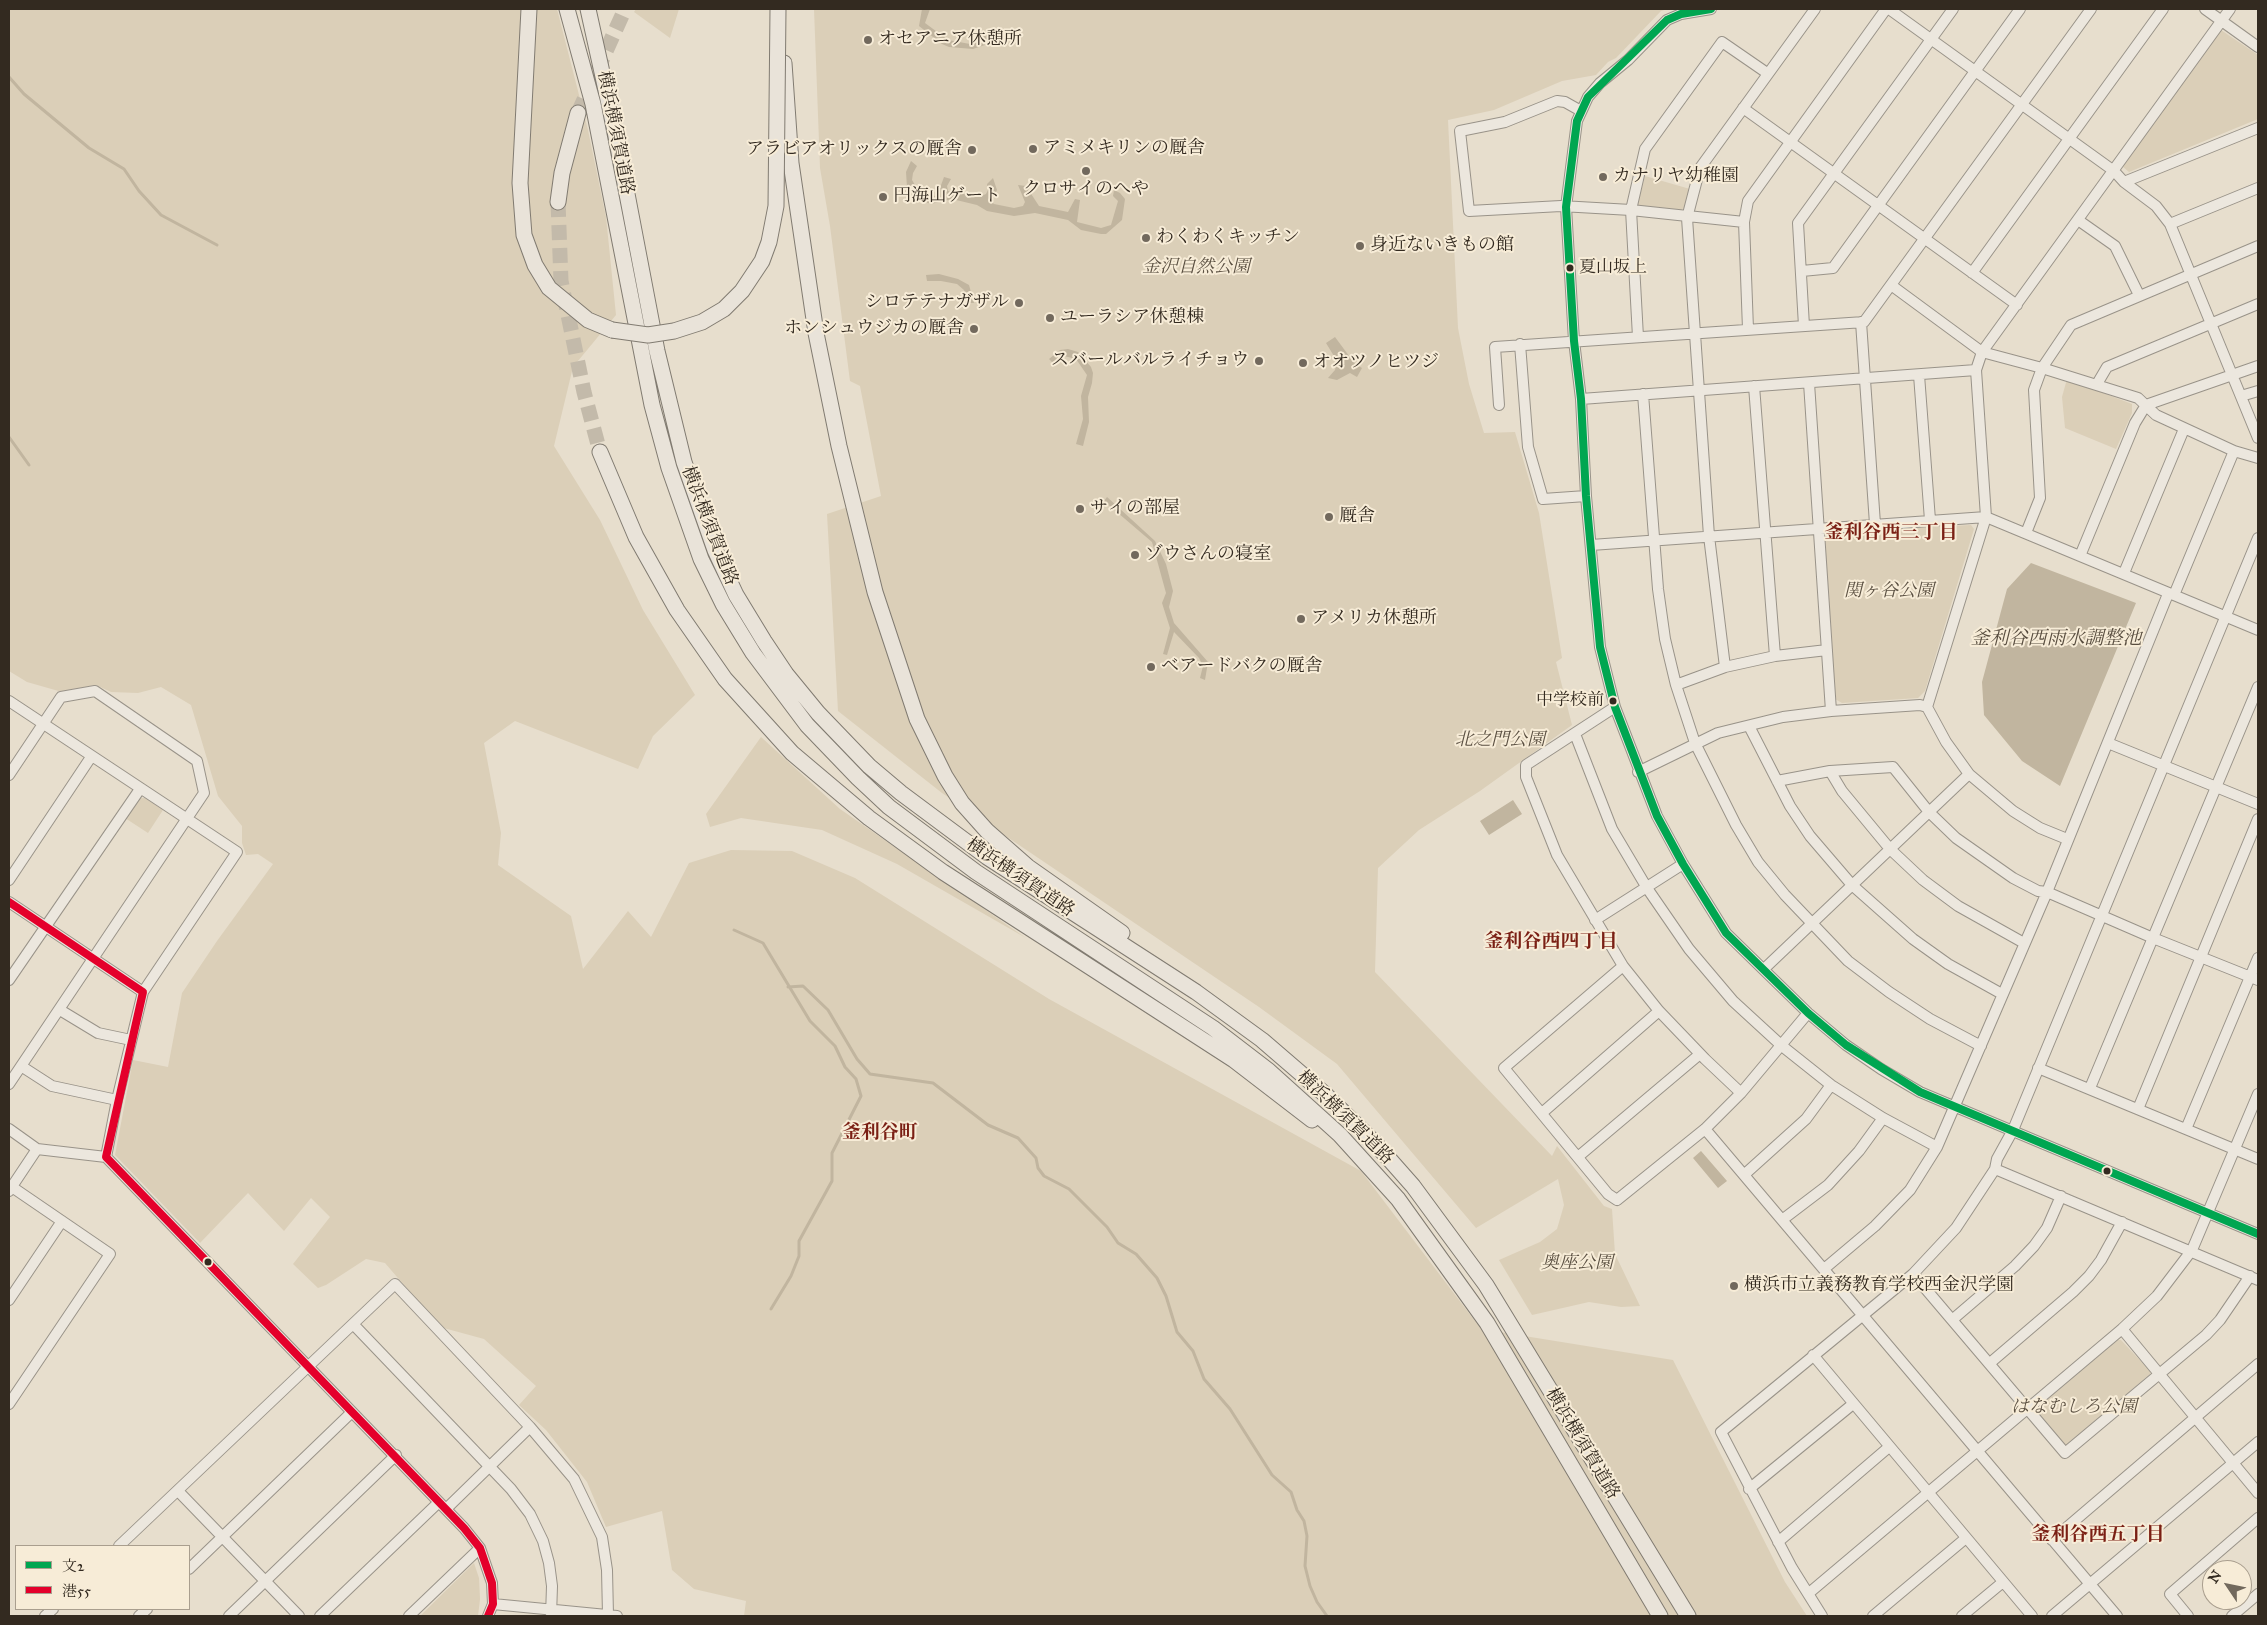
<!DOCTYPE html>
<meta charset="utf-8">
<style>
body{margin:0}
#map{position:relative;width:2267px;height:1625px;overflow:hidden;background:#e7decd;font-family:"IM FELL Great Primer","Noto Serif JP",serif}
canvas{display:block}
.frame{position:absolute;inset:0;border:10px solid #332a20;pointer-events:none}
.legend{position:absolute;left:15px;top:1545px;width:175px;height:65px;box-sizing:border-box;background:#f7ecd7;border:1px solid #a99e8e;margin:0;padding:6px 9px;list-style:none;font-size:15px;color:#332a20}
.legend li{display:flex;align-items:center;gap:10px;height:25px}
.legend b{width:25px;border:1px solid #a99e8e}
.north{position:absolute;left:2202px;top:1560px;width:50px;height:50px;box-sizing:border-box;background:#f7ecd7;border:1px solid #a99e8e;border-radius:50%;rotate:304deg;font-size:14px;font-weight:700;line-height:20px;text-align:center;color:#332a20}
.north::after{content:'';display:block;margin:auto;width:18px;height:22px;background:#72695d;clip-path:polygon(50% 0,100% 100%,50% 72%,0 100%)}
</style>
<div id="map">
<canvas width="2267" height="1625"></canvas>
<div class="frame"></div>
<ul class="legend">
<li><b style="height:6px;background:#00a651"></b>文2</li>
<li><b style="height:6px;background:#e4002b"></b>港55</li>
</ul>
<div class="north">N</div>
</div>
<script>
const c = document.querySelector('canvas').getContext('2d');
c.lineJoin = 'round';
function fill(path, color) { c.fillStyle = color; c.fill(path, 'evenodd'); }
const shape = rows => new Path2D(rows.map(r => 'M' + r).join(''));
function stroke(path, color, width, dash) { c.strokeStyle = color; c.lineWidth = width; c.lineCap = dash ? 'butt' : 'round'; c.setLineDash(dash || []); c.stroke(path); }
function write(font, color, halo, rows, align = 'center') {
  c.font = font + ' "IM FELL Great Primer","Noto Serif JP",serif'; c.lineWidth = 4; c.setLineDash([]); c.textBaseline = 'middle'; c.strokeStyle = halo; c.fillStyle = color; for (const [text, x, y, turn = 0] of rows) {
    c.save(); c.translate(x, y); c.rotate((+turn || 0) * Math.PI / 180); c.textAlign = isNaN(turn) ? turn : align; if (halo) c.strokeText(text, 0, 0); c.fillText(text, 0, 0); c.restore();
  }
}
const green = shape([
 [9,9,557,9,588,130,606,217,616,315,573,367,554,446,600,520,643,610,695,695,653,736,638,769,515,721,484,743,501,833,498,865,571,916,583,969,628,911,651,937,689,863,731,850,792,851,855,878,1049,999,1361,1171,1481,1329,1673,1360,1785,1582,1807,1616,744,1616,746,1601,694,1589,672,1570,662,1511,606,1527,587,1482,546,1430,519,1405,536,1386,484,1339,440,1327,385,1263,366,1259,326,1285,318,1288,293,1264,330,1217,311,1198,284,1231,248,1193,200,1243,115,1155,133,1060,168,1067,182,993,217,941,273,864,258,854,246,855,242,843,242,826,218,796,191,705,161,687,138,693,111,692,96,685,62,692,27,682,9,671],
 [636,9,679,9,670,38,634,12],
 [814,9,1668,9,1661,11,1616,58,1608,62,1596,75,1562,81,1494,110,1448,120,1458,328,1469,384,1484,433,1515,432,1539,513,1562,658,1556,662,1572,725,1480,791,1419,830,1378,868,1375,972,1552,1156,1557,1146,1604,1206,1612,1209,1615,1254,1640,1306,1621,1307,1589,1302,1532,1315,1499,1260,1540,1242,1557,1229,1564,1205,1558,1179,1476,1228,1337,1064,1259,1007,942,793,838,711,827,514,881,496,860,386,850,381,830,226,820,168],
 [2221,30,2258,55,2258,119,2129,172,2122,166],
 [1645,176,1690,189,1684,208,1678,212,1637,207],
 [2067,379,2132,404,2132,413,2116,449,2065,428,2062,397],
 [1971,525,1974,529,1925,691,1918,698,1842,703,1835,699,1823,539,1829,532],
 [761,737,840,809,1026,938,897,864,822,830,741,818,710,827,706,814],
 [138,798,145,798,163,810,148,833,125,818],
 [2117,1340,2121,1340,2150,1371,2150,1374,2067,1446,2062,1444,2034,1411,2038,1406],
 [474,1563,479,1578,480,1599,478,1616,420,1616]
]);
const water = shape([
 [922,9,930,9,925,23,948,40,970,44,1000,27,1005,31,991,43,973,49,949,47,942,44,919,26],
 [911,161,917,166,913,173,912,180,918,190,926,195,937,196,944,177,951,179,947,186,948,191,979,197,986,194,988,190,987,184,993,178,997,190,991,201,994,204,1014,208,1023,206,1025,202,1018,185,1026,186,1039,206,1068,212,1075,199,1080,200,1077,222,1101,228,1111,225,1118,201,1113,196,1114,190,1120,193,1125,199,1122,220,1106,234,1101,234,1081,230,1068,220,1035,213,1014,216,987,211,977,205,952,199,931,204,922,201,907,187,906,172],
 [939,274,958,279,969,285,974,303,968,303,964,290,957,284,941,281,927,281,926,275],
 [1335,337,1355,364,1362,368,1357,377,1350,373,1337,380,1328,378,1335,370,1337,361,1326,343],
 [1068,349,1078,352,1091,367,1093,373,1092,383,1088,397,1089,422,1083,446,1076,444,1083,419,1081,396,1087,375,1076,359,1064,356,1053,363,1049,359,1060,350],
 [1107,497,1155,541,1166,564,1173,591,1169,607,1174,623,1208,662,1205,680,1200,678,1203,666,1199,658,1174,632,1167,655,1163,654,1170,628,1162,603,1166,593,1152,542,1104,501],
 [2031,563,2136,603,2060,786,2022,761,1984,715,1982,682,2007,589],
 [1513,800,1522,814,1489,835,1480,821],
 [1701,1151,1727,1181,1718,1188,1693,1158]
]);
const stream = shape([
 [9,77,24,94,89,148,124,169,139,191,161,215,217,245],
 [9,437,29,465],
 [734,930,763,943,810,1021,835,1046,845,1067,856,1079,861,1096,832,1153,832,1181,799,1241,799,1256,791,1276,771,1309],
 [788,987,803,986,828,1010,857,1059,870,1074,933,1083,988,1125,1018,1138,1036,1158,1038,1168,1044,1176,1069,1189,1107,1227,1118,1243,1136,1254,1157,1278,1166,1296,1177,1332,1193,1351,1204,1379,1230,1409,1272,1475,1291,1492,1297,1510,1304,1521,1307,1536,1305,1566,1310,1586,1317,1602,1327,1616]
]);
const highwayTunnel = shape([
 [578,113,625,9],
 [558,202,561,281,584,392,600,452]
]);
const minor = shape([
 [1711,9,1681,14,1667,20,1628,60,1600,83,1588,97,1577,121,1566,207,1574,341,1581,399,1586,496,1600,647,1615,707,1657,816,1683,864,1726,933,1808,1013,1846,1045,1881,1069,1920,1092,2258,1234],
 [1889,9,2114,171,2124,182,2156,206,2170,224,2258,438],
 [2205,9,2258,47],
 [1743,108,2017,305],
 [1581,111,1565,102,1557,101,1505,122,1460,131,1469,211,1561,206,1631,210,1744,222],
 [2124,182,2258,128],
 [2078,220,2115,246,2139,295],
 [2170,224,2258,188],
 [1802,271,1833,268,2020,9],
 [1972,273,2163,9],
 [1891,285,1982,352,2042,368,2138,398,2156,415,2234,451,2258,458],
 [1861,322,1875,524],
 [1804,326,1798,223,1953,9],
 [1748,329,1744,222,1748,201,1886,9],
 [1638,337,1631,210,1645,149,1722,42,1767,73],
 [1520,344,1528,447,1543,499,1586,496],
 [1919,375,1930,520],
 [1809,383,1831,711],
 [2097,384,2107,367,2258,304],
 [1754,386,1775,656],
 [1643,394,1658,589,1665,639,1676,685,1695,743,1736,825,1758,862,1785,895,1848,961,1889,992,1930,1019,1981,1046],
 [2241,396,2258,391],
 [1581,399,1976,370],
 [1499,405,1495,347,1864,322,2091,9],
 [2026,533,2040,498,2034,390,2042,368,2071,325,2258,246],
 [1591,545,1986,517,2258,630],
 [2080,556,2135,423,2146,405,2258,366],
 [2124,573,2184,429],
 [2174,595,2234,451],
 [1725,667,1709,536,1687,218,1700,168,1815,9],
 [1676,685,1725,667,1775,656,1827,650],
 [9,701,237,852,143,992],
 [1615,707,1526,765,1526,777,1557,855,1623,966,1659,1011,1705,1059,1741,1093],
 [1927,707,1986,517,1976,370,1982,352,2230,9],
 [1749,726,1790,806,1810,836,1852,885,1913,939,1948,964,2002,994],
 [1575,734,1612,829,1647,888,1689,949,1733,1001,1782,1046,1831,1085,1883,1118,1937,1147],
 [2108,743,2258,804],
 [1830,771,1842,791,1890,849,1923,880,1958,906,2024,943],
 [1638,772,1718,733,1783,717,1831,711,1920,705,1927,707,1946,742,1969,774,2013,811,2040,828,2067,839],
 [9,775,61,697,95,691,197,761,204,793,9,1084],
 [1777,781,1830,771,1893,767,1929,812,1956,838,2013,878,2038,891,2047,892,2153,938,2258,980],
 [9,880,91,757],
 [9,902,143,992,117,1100,106,1157,464,1528,480,1548,492,1583,493,1604,488,1616],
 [1595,920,1683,864],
 [1623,966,1504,1068,1608,1194,1617,1200,1705,1129,1741,1093,1808,1013],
 [1765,968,1969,774],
 [9,980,140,789],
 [60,1010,98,1033,131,1040],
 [21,1066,52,1086,117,1100],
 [2038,1068,2258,1159],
 [2090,1088,2258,687],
 [2138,1109,2258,819],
 [1542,1113,1659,1011],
 [9,1129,37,1149],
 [1705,1129,2117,1616],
 [2186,1129,2258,958],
 [1579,1156,1700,1054],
 [1995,1169,2258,1280],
 [1745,1174,1806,1119,1831,1085],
 [9,1191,37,1149,106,1157],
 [1782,1220,1828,1185,1859,1151,1883,1118],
 [1824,1269,1875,1226,1910,1190,1937,1147,2047,892,2168,594],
 [1913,1274,2065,1453,2206,1335,2220,1320,2250,1276],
 [9,1300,62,1221],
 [1952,1320,2015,1266,2034,1246,2047,1228,2061,1196],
 [353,1324,511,1489,530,1514,543,1541,549,1563,552,1586,551,1616],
 [2122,1329,2258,1493],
 [1813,1355,2032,1616],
 [1990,1363,2073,1292,2089,1276,2101,1260,2122,1222],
 [9,1404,110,1254,12,1187],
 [1749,1489,1853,1404],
 [178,1491,299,1616],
 [446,1509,530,1427],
 [2052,1540,2258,1364],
 [1778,1542,1889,1447],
 [119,1546,395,1284,530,1427,574,1479,602,1537,607,1570,608,1615],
 [189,1569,352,1412],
 [1809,1593,2122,1329,2157,1296,2192,1250,2258,1094],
 [493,1604,617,1616],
 [45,1616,53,1609],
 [139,1616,147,1609],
 [229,1616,396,1455],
 [320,1616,439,1502],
 [409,1616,480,1548],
 [1822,1616,1792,1568,1721,1432,1913,1274,1956,1228,1995,1169,1997,1159,2013,1130,2258,538],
 [1873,1616,1966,1538],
 [1962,1616,2003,1582],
 [2052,1616,2258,1442],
 [2188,1616,2170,1594,2258,1518],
 [2232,1616,2258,1594]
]);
const highway = shape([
 [529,9,520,183,524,235,535,265,549,288,588,320,612,330],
 [567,9,593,104,652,405,669,468,701,559,723,604,753,653,807,725,858,778,889,807,976,872,1213,1028,1269,1071,1340,1135,1398,1199,1487,1323,1660,1616],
 [588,9,615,131,657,351,684,462,715,550,736,595,764,641,786,674,818,713,869,766,901,793,987,857,1196,992,1262,1040,1327,1096,1375,1143,1413,1186,1486,1285,1688,1616],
 [784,63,791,163,816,333,839,446,875,592,917,719,945,776,962,803,987,831,1028,867,1122,933],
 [558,202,562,173,578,113],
 [600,452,636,537,677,610,725,679,792,753,869,818,943,872,1234,1060,1312,1120]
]);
const highwayBridge = shape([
 [612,330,648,335,674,331,702,322,724,309,742,291,762,261,769,242,776,206,778,9]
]);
const bus1 = shape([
 [1711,9,1681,14,1667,20,1588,97,1577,121,1566,207,1574,341,1581,399,1586,496,1600,647,1615,707,1657,816,1683,864,1726,933,1808,1013,1846,1045,1920,1092,2258,1234]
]);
const bus2 = shape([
 [9,902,143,992,106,1157,464,1528,480,1548,492,1583,493,1604,488,1616]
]);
const markers = [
 [868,40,5,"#72695d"],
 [1033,149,5,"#72695d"],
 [972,150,5,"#72695d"],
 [1086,171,5,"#72695d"],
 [1603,177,5,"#72695d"],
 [883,197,5,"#72695d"],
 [1146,238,5,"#72695d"],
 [1360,246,5,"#72695d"],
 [1570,268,4.5,"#332a20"],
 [1019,303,5,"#72695d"],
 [1050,318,5,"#72695d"],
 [974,329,5,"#72695d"],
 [1259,361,5,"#72695d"],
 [1303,363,5,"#72695d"],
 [1080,509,5,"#72695d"],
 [1329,517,5,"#72695d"],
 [1135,555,5,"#72695d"],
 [1301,619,5,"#72695d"],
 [1151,667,5,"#72695d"],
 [1613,701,4.5,"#332a20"],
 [2107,1171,4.5,"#332a20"],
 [208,1262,4.5,"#332a20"],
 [1734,1286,5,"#72695d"]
];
const busNames = [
 ["夏山坂上",1579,268],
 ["中学校前",1604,701,"right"]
];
const poiNames = [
 ["オセアニア休憩所",878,40],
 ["アミメキリンの厩舎",1043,149],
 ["アラビアオリックスの厩舎",962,150,"right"],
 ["カナリヤ幼稚園",1613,177],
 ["クロサイのへや",1086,190,"center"],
 ["円海山ゲート",893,197],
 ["わくわくキッチン",1156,238],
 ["身近ないきもの館",1370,246],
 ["シロテテナガザル",1009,303,"right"],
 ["ユーラシア休憩棟",1060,318],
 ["ホンシュウジカの厩舎",964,329,"right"],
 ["スバールバルライチョウ",1249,361,"right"],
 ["オオツノヒツジ",1313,363],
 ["サイの部屋",1090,509],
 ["厩舎",1339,517],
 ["ゾウさんの寝室",1145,555],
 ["アメリカ休憩所",1311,619],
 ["ベアードバクの厩舎",1161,667],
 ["横浜市立義務教育学校西金沢学園",1744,1286]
];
const streetNames = [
 ["横浜横須賀道路",615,133,79],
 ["横浜横須賀道路",709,526,69],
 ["横浜横須賀道路",1020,878,34],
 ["横浜横須賀道路",1345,1118,44],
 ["横浜横須賀道路",1582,1444,59]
];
const parkNames = [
 ["金沢自然公園",1196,268],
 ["関ヶ谷公園",1889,592],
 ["北之門公園",1500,741],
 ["奥座公園",1577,1264],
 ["はなむしろ公園",2074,1408]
];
const neighbourhoodNames = [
 ["釜利谷西三丁目",1891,533],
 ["釜利谷西四丁目",1551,942],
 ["釜利谷町",880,1133],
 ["釜利谷西五丁目",2098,1535]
];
const waterNames = [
 ["釜利谷西雨水調整池",2056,639]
];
fill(green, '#dbcfb8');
fill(water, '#c1b59f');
stroke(stream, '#c1b59f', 3);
stroke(highwayTunnel, '#c3baaa', 15, [15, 8]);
stroke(minor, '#999389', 12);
stroke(highway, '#817b71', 17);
stroke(minor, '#ece7de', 10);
stroke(highway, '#e9e3d9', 15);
stroke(highwayBridge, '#817b71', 17, []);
stroke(highwayBridge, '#e9e3d9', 15);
stroke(bus1, '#00a651', 8);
stroke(bus2, '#e4002b', 8);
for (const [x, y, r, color] of markers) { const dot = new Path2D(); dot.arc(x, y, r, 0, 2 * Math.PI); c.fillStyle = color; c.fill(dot); stroke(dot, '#f7ecd7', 2); }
write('17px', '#332a20', '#f7ecd7', busNames, 'left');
write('18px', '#332a20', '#f7ecd7', poiNames, 'left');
write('18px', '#332a20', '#f7ecd7', streetNames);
write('italic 18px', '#5b5042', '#f7ecd7', parkNames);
write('bold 19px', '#7a1f14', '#f7ecd7', neighbourhoodNames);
write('italic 19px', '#594e40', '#f7ecd7', waterNames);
</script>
